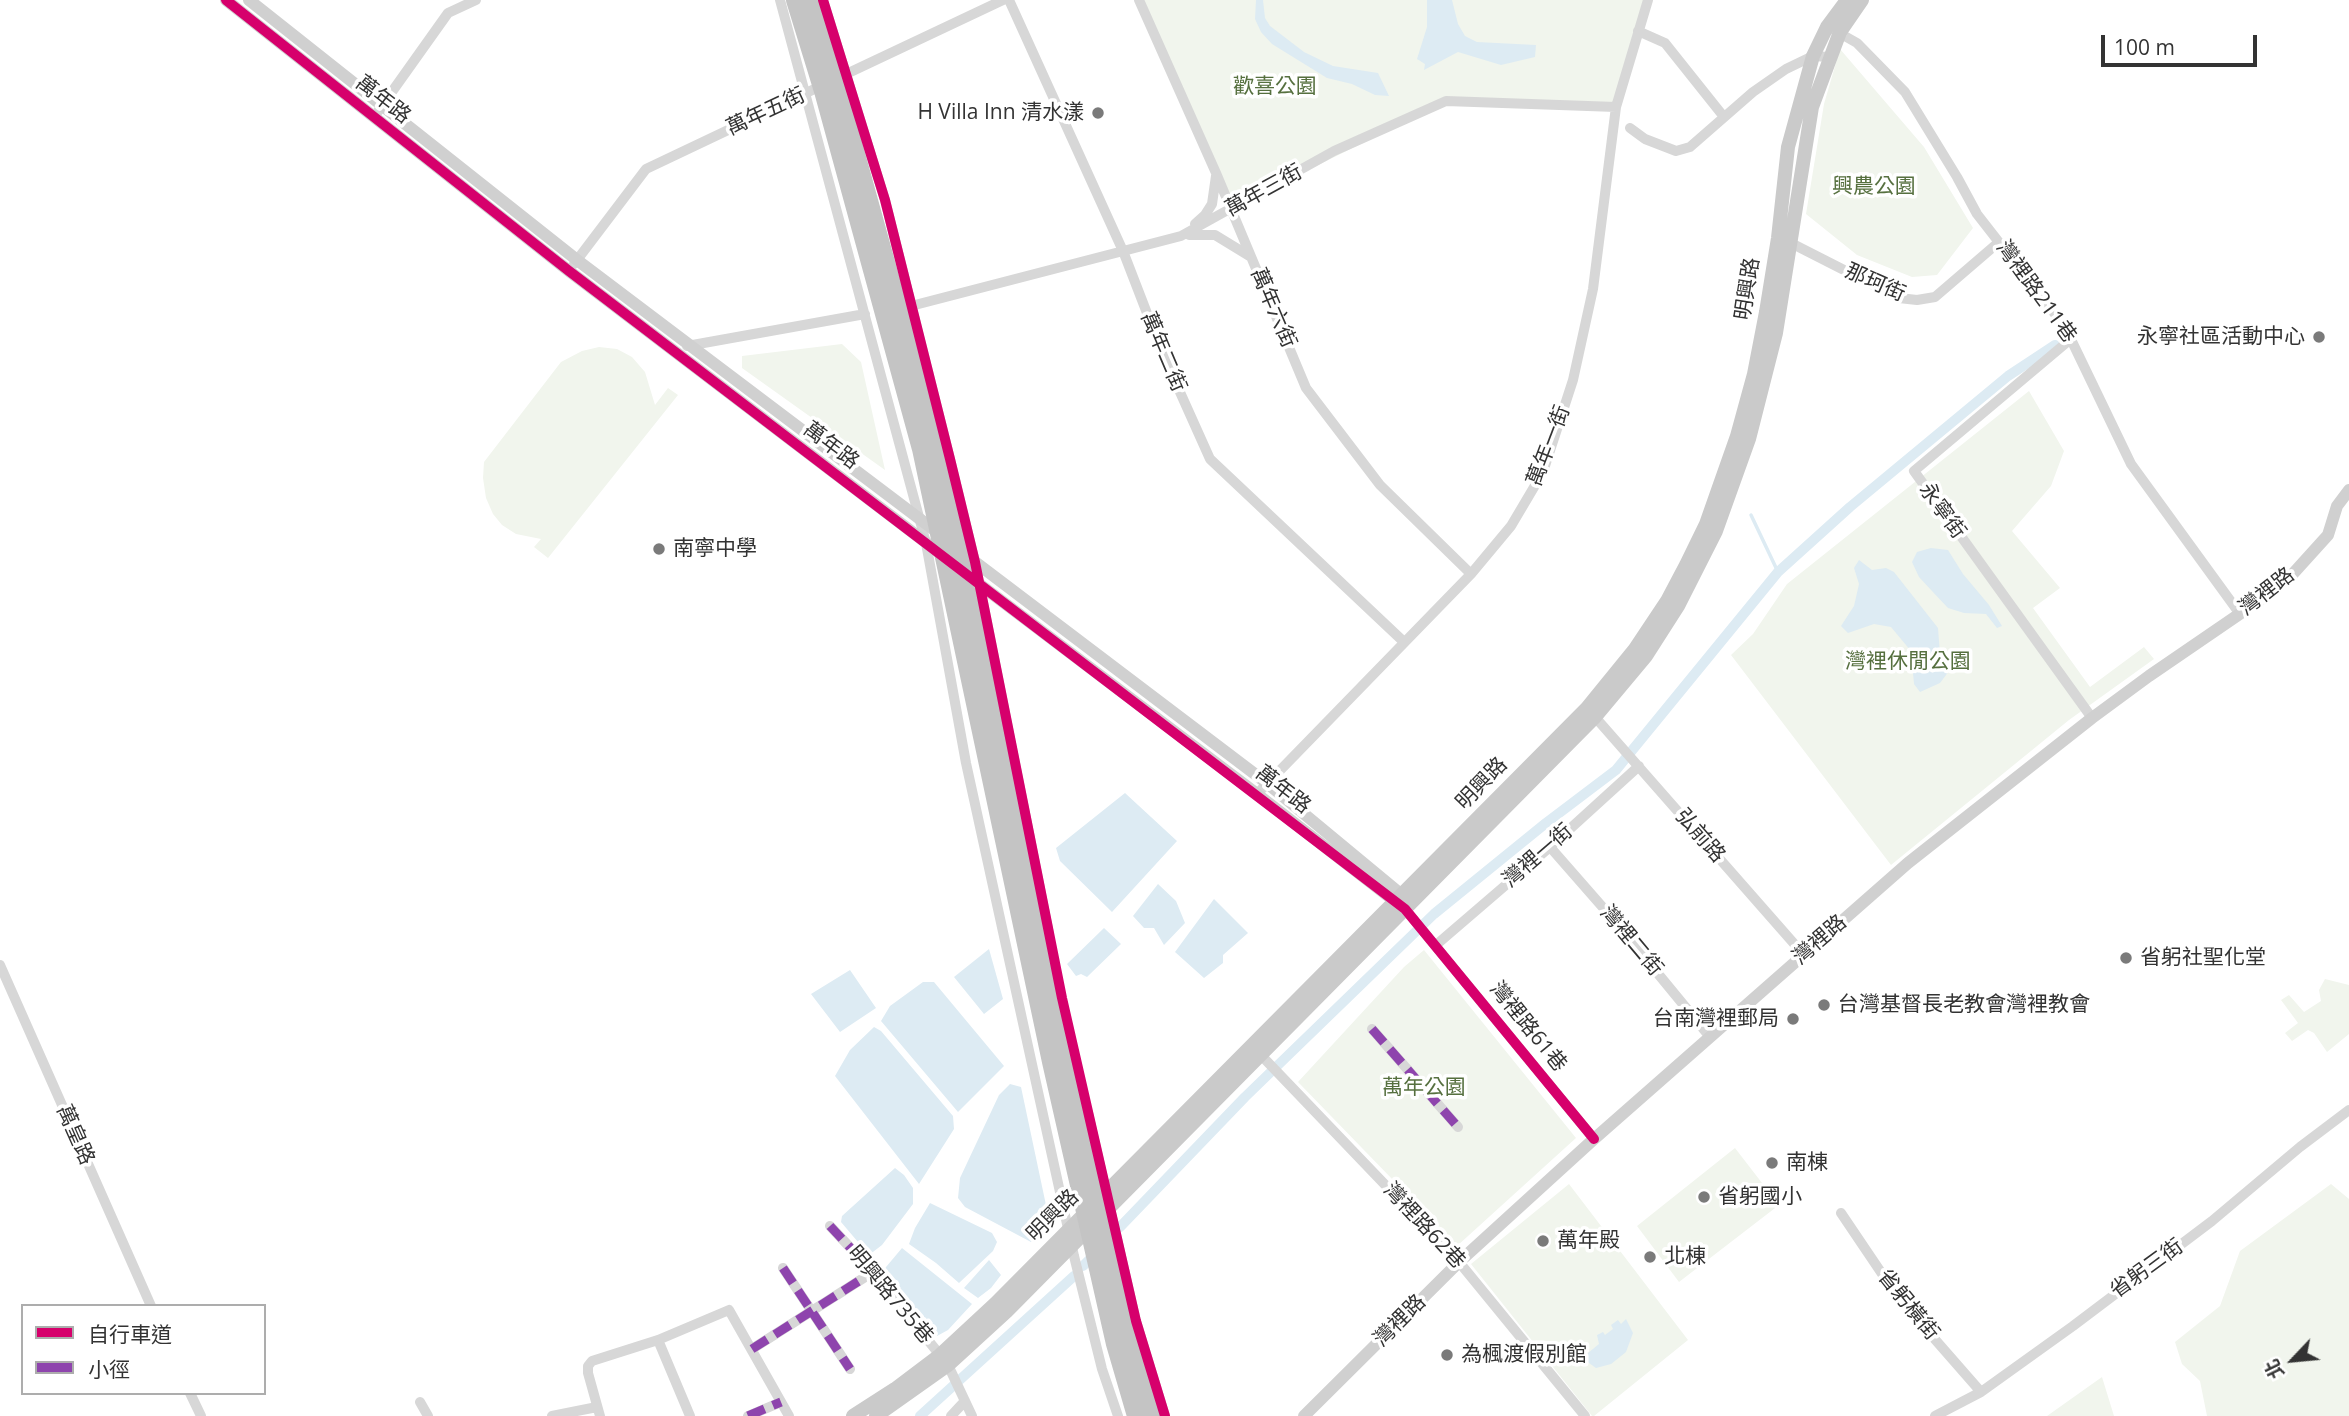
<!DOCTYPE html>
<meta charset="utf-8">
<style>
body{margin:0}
#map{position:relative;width:2349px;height:1416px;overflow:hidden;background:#fff;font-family:"Open Sans","Noto Sans TC",sans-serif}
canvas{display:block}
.legend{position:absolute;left:21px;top:1304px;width:245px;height:91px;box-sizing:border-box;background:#fff;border:2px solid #adadad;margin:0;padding:9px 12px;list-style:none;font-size:21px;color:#333}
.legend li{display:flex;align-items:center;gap:14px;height:35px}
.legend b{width:35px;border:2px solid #adadad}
.north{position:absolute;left:2258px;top:1325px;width:70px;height:70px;-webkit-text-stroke:5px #fff;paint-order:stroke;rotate:244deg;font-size:19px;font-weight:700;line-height:28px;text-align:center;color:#333}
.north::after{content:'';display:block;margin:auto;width:24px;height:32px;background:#333;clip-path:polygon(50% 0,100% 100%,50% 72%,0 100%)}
.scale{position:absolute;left:2101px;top:35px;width:156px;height:32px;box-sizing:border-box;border:4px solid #333;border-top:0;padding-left:9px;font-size:21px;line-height:24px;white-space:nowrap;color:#333;-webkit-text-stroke:5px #fff;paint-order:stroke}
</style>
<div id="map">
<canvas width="2349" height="1416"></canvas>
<ul class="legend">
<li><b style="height:9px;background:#d6006c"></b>自行車道</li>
<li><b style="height:9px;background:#8e44ad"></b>小徑</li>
</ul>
<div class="north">北</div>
<div class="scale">100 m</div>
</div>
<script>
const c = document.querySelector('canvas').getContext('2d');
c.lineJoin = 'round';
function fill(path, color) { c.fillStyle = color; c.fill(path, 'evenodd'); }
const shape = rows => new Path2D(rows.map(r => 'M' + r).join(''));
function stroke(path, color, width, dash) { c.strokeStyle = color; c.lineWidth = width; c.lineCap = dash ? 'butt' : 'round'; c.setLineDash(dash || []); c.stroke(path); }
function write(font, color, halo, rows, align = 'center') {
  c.font = font + ' "Open Sans","Noto Sans TC",sans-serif'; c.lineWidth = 7; c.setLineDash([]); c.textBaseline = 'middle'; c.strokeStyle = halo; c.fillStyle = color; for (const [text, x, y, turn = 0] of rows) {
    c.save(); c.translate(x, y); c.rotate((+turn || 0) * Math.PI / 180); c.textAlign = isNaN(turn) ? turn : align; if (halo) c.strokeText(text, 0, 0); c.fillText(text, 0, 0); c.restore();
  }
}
const green = shape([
 [1139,0,1648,0,1616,107,1446,102,1231,208],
 [1840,49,1924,147,1973,228,1937,275,1912,277,1857,255,1806,214,1824,104],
 [842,344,861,362,885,470,742,368,742,356],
 [599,347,617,349,632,357,645,372,655,405,668,388,678,395,548,558,534,547,541,539,516,534,502,525,493,514,486,498,483,478,484,462,561,362,582,351],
 [2029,391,2064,451,2051,486,2012,531,2060,588,2033,608,2090,687,2144,647,2154,659,2069,720,1891,865,1731,655,1753,634,1787,584],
 [1424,950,1576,1138,1457,1246,1298,1082,1404,967],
 [2325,979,2349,985,2349,1034,2327,1052,2314,1033,2308,1030,2292,1041,2285,1033,2298,1023,2281,1000,2289,995,2304,1012,2321,1001,2319,990],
 [1735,1148,1779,1205,1679,1282,1637,1226],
 [1569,1184,1688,1340,1594,1416,1592,1416,1471,1264],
 [2331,1184,2349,1199,2349,1416,2207,1416,2200,1381,2182,1364,2175,1342,2220,1306,2240,1251],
 [2102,1377,2114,1416,2047,1416]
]);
const water = shape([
 [1256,0,1263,0,1265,18,1270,26,1304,52,1333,66,1378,73,1389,96,1375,95,1352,84,1327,78,1272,44,1261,32,1255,19],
 [1427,0,1452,0,1458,24,1465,36,1477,42,1536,45,1535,57,1501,65,1458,52,1424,70,1425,64,1417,59,1427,27],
 [1931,548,1948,550,1963,574,1989,605,2002,626,1997,628,1986,614,1964,613,1948,608,1932,591,1919,577,1912,562,1917,552],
 [1859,560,1872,570,1886,568,1894,572,1938,628,1940,654,1949,671,1940,683,1920,692,1914,684,1911,651,1891,627,1874,624,1848,633,1841,626,1854,606,1859,584,1854,568],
 [1125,793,1177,841,1112,912,1060,861,1056,848],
 [1158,884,1176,901,1185,923,1164,945,1154,928,1144,928,1133,916],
 [1214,899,1248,933,1223,955,1223,963,1204,978,1175,952],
 [1104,928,1121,944,1087,977,1081,974,1076,976,1067,964],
 [989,949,1003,999,984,1014,954,977],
 [850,970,876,1008,840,1032,811,994],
 [923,982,934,982,1004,1066,958,1112,881,1021,890,1006],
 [874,1027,881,1031,953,1116,954,1129,919,1184,835,1076,850,1050],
 [1010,1084,1021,1087,1050,1224,1031,1242,965,1207,958,1198,960,1178,999,1095],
 [895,1168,904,1175,913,1188,913,1204,882,1245,869,1255,841,1222,842,1216],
 [930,1203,992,1233,997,1242,993,1251,959,1283,936,1263,909,1244,915,1228],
 [902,1248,972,1304,948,1330,937,1336,881,1273],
 [989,1260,1001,1275,991,1288,978,1298,964,1288],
 [1626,1319,1633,1333,1626,1352,1611,1364,1596,1368,1582,1358,1599,1344,1597,1335,1603,1332,1605,1335,1613,1329,1611,1325,1618,1320,1621,1324]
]);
const stream = shape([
 [1751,515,1778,572]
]);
const canal = shape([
 [1120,1227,1245,1097,1434,914,1546,823,1616,770,1778,572,1850,507,2008,376,2055,345],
 [1083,1266,1097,1252],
 [920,1416,1074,1276]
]);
const street = shape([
 [780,0,926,543,966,763,1074,1256,1102,1369,1118,1416],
 [823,0,885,200,950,459,975,562,1049,934],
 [1009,0,1123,251,1162,352,1210,459,1404,642],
 [1139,0,1216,173,1306,388,1380,485,1471,574],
 [1834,30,1857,43,1905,92,1957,177,1977,214,2065,327,2131,464,2240,614],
 [1638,31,1665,43,1724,117],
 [842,76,1003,0],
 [374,117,448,13,476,0],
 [1630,128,1645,139,1676,151,1690,147,1753,92,1786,69,1813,56,1829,57],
 [1195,224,1205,215,1212,204,1216,176],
 [1189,235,1215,235,1251,257],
 [1785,240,1899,298,1917,300,1935,297,1999,242],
 [574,264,646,169,825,84],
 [911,306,1181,236,1334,151,1446,101,1616,107],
 [2072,338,1914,471,2092,718],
 [687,346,865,314],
 [1595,717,1804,955],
 [1257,794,1471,574,1511,526,1543,472,1573,380,1593,289,1616,107,1648,0],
 [1550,847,1613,919,1710,1037],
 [1405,909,1594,1139],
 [1436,945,1550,847,1639,766],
 [0,965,151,1306],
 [1372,1029,1458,1127],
 [1258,1052,1459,1262,1585,1416],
 [1088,1113,1136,1321,1165,1416],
 [1841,1213,1897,1296,1981,1392],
 [830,1226,873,1272,948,1365,972,1416],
 [783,1268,850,1369],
 [658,1340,690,1416],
 [752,1349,873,1272],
 [190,1393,201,1416],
 [420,1402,428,1416],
 [552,1416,597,1407],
 [600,1416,588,1373,588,1366,592,1361,658,1340,729,1310,789,1416],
 [748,1416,781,1402],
 [951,1416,965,1401],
 [1935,1416,1981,1392,2073,1326,2212,1221,2300,1147,2349,1110]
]);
const secondary = shape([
 [226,0,569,271,945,557],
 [249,0,577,260,941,535],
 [958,549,1268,784,1402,895,1404,901],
 [962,571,1257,794,1401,906],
 [1304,1416,1459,1262,1594,1139,1908,863,2092,718,2149,676,2260,600,2290,577,2328,535,2337,506,2349,490]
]);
const primary = shape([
 [853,1416,895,1389,940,1355,995,1304,1587,708,1635,649,1667,601,1686,565,1706,524,1737,436,1754,374,1766,312,1778,238,1788,147,1813,56,1827,27,1847,0],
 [876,1416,948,1365,1007,1311,1595,717,1646,656,1678,606,1716,531,1749,439,1776,333,1812,107,1840,32,1862,0]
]);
const highwayBridge = shape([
 [795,0,823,91,921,449,1051,1062,1115,1344,1136,1416],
 [811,0,837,85,936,443,1067,1059,1130,1341,1153,1416]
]);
const quiet = shape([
 [1372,1029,1458,1127],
 [783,1268,850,1369],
 [752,1349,873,1272,830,1226],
 [748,1416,781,1402]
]);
const cycleway = shape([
 [226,0,569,271,1405,909,1594,1139],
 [823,0,885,200,950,459,975,562,1062,998,1136,1321,1165,1416]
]);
const markers = [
 [1098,113,7,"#7a7a7a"],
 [2319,337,7,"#7a7a7a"],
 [659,549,7,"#7a7a7a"],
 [2126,958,7,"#7a7a7a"],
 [1824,1005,7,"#7a7a7a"],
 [1793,1019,7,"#7a7a7a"],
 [1772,1163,7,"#7a7a7a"],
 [1704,1197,7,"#7a7a7a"],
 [1543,1241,7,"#7a7a7a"],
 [1650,1257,7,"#7a7a7a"],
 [1447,1355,7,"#7a7a7a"]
];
const parkNames = [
 ["歡喜公園",1275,87],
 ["興農公園",1874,187],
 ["灣裡休閒公園",1908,662],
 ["萬年公園",1424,1088]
];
const streetNames = [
 ["萬年路",383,100,38],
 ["萬年五街",766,112,-25],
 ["萬年三街",1264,191,-29],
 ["那珂街",1875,283,24],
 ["明興路",1748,289,-81],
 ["灣裡路211巷",2036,292,54],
 ["萬年六街",1273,308,67],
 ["萬年二街",1163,352,67],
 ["萬年路",831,446,37],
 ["萬年一街",1549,446,-69],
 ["永寧街",1942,511,54],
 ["灣裡路",2267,592,-38],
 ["明興路",1482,784,-46],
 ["萬年路",1283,790,38],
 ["弘前路",1700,836,49],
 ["灣裡一街",1538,856,-41],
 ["灣裡路",1820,940,-41],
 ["灣裡二街",1631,941,50],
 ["灣裡路61巷",1528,1027,51],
 ["萬皇路",75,1135,66],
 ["明興路",1053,1216,-45],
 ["灣裡路62巷",1424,1226,47],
 ["省躬三街",2147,1269,-36],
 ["明興路735巷",890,1295,50],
 ["省躬橫街",1908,1305,51],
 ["灣裡路",1400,1321,-45]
];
const poiNames = [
 ["H Villa Inn 清水漾",1084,113,"right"],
 ["永寧社區活動中心",2305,337,"right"],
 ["南寧中學",673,549],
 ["省躬社聖化堂",2140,958],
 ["台灣基督長老教會灣裡教會",1838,1005],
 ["台南灣裡郵局",1779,1019,"right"],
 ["南棟",1786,1163],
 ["省躬國小",1718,1197],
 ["萬年殿",1557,1241],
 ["北棟",1664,1257],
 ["為楓渡假別館",1461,1355]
];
fill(green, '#f1f5ed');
fill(water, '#ddebf3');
stroke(stream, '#ddebf3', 3.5);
stroke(canal, '#ddebf3', 10);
stroke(street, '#d7d7d7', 10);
stroke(secondary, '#d0d0d0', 12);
stroke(primary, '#cacaca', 14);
stroke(highwayBridge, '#c4c4c4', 18);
stroke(quiet, '#8e44ad', 9, [18, 9]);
stroke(cycleway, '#d6006c', 10);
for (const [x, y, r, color] of markers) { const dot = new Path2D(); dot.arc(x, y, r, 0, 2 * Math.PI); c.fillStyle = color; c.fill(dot); stroke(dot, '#fff', 2.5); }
write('21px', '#56703f', '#fff', parkNames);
write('21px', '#333', '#fff', streetNames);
write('21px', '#333', '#fff', poiNames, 'left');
</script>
